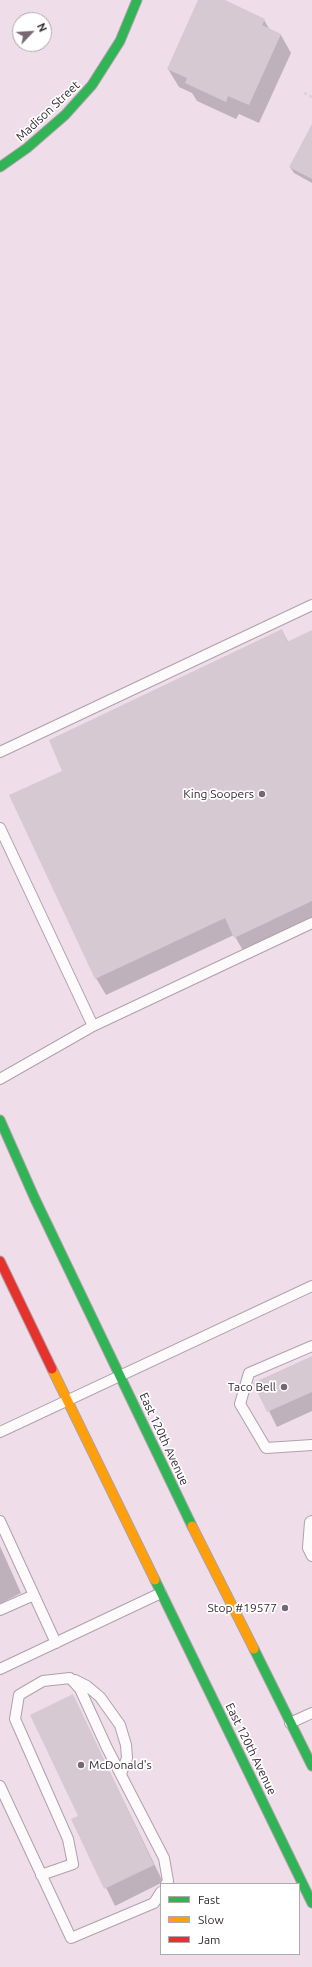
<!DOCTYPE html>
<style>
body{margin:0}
#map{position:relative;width:312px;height:1967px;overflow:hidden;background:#efdeea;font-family:Ubuntu,sans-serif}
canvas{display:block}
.legend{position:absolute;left:160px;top:1883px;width:140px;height:72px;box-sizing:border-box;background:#fff;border:1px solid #aea9ad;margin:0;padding:5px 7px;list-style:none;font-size:12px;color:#342931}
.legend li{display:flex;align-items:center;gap:8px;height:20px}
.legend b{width:20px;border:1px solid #aea9ad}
.north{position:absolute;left:12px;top:12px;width:40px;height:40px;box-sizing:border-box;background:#fff;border:1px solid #aea9ad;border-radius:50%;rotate:65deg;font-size:11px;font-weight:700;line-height:16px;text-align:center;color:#342931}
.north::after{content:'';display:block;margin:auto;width:14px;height:18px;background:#756872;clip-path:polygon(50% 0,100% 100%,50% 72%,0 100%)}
</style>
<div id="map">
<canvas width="312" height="1967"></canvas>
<ul class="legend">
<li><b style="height:5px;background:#30b455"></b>Fast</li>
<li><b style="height:5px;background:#ff9f0a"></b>Slow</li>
<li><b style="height:5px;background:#e5322d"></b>Jam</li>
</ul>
<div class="north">N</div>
</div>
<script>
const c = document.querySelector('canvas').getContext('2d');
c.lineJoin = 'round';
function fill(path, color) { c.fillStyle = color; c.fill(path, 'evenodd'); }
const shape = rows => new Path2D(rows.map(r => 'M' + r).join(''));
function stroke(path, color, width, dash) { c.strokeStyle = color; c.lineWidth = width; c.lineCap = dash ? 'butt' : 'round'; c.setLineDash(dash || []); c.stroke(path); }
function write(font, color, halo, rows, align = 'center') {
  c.font = font + ' Ubuntu,sans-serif'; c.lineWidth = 3.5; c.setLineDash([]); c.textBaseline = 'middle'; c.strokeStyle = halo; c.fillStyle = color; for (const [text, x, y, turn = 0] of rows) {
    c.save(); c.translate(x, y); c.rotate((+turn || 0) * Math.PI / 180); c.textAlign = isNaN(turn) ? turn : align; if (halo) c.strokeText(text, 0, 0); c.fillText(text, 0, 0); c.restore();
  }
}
const shadow = shape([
 [199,0,211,0,264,20,270,30,281,35,291,53,259,123,239,114,236,119,197,101,192,93,179,87,168,69],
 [312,126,312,183,294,173,290,167],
 [282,630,288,642,312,631,312,923,245,954,234,935,106,995,96,978,64,772],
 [312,1357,312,1411,277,1427,255,1383],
 [0,1546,21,1593,0,1604],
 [73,1696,163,1882,115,1906,73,1820,80,1816]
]);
const building = shape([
 [198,0,225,0,265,19,262,25,281,34,249,105,228,96,226,102,185,83,187,78,167,69],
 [312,124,312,179,289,167],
 [282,629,287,642,312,630,312,901,234,938,225,918,95,979,9,795,62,771,49,740],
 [312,1356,312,1392,267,1412,253,1383],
 [73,1694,154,1865,104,1889,71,1819,78,1816,30,1715]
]);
const path = shape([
 [304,93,312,97]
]);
const lane = shape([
 [0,752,312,605],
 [0,828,93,1026],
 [0,1079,93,1026,312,923],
 [0,1432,312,1286],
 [312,1445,266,1448,240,1404,249,1373,312,1346],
 [0,1521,56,1643],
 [312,1521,310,1522,308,1548,312,1556],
 [0,1610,34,1595],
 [0,1669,161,1593],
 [75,1680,87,1686,100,1697,120,1725,126,1745,127,1758,121,1774],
 [290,1723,312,1713],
 [0,1786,71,1938,154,1903,161,1892],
 [41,1875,73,1864,68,1839,15,1719,19,1695,43,1681,70,1678,80,1689,107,1748,164,1858,168,1881,166,1884]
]);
const fast = shape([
 [0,167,27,148,65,115,92,85,120,41,137,0],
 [0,1120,35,1199,192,1526],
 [155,1580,312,1903],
 [254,1649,312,1766]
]);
const slow = shape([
 [52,1369,155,1580],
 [192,1526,254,1649]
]);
const jam = shape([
 [0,1261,52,1369]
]);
const markers = [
 [262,794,4,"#756872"],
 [284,1387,4,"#756872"],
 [285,1608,4,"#756872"],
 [81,1765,4,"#756872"]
];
const streetNames = [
 ["Madison Street",48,111,-43],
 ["East 120th Avenue",164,1439,65],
 ["East 120th Avenue",251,1749,64]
];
const poiNames = [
 ["King Soopers",254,794],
 ["Taco Bell",276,1387],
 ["Stop #19577",277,1608],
 ["McDonald's",89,1765,"left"]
];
fill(shadow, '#0003');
fill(building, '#d6c9d2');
stroke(lane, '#aea1aa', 12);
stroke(fast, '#aea1aa', 11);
stroke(slow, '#aea1aa', 11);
stroke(jam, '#aea1aa', 11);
stroke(path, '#d6d2d6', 2.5, [3, 3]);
stroke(lane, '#fdfafc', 10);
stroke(fast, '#30b455', 9);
stroke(slow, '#ff9f0a', 9);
stroke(jam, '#e5322d', 9);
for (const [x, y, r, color] of markers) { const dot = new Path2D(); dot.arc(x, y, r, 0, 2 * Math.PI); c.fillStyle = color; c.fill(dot); stroke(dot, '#fff', 1.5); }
write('12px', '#342931', '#fff', streetNames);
write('12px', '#342931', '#fff', poiNames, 'right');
</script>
